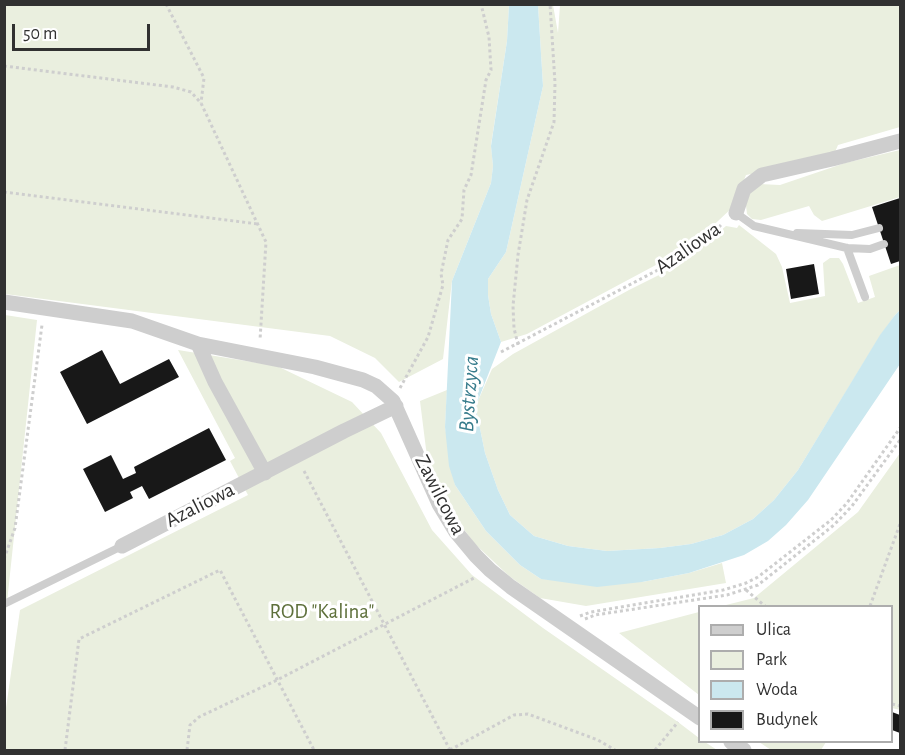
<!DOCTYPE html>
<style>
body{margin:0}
#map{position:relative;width:905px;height:755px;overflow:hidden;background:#fff;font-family:"Alegreya Sans",sans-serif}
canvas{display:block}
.frame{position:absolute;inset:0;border:6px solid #313131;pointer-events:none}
.legend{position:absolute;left:698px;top:605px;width:195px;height:138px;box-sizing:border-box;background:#fff;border:2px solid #adadad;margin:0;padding:8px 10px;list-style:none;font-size:18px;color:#313131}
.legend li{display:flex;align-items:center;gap:12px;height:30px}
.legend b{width:30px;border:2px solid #adadad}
.scale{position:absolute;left:12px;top:24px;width:138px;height:27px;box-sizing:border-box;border:3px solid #313131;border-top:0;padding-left:8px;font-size:18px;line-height:21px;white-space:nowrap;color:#313131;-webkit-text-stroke:4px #fff;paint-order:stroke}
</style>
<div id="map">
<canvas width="905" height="755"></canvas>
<div class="frame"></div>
<ul class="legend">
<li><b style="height:8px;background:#cecece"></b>Ulica</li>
<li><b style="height:16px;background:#eaefdf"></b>Park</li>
<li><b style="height:16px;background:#cbe8ef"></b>Woda</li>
<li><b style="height:16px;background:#181818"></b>Budynek</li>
</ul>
<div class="scale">50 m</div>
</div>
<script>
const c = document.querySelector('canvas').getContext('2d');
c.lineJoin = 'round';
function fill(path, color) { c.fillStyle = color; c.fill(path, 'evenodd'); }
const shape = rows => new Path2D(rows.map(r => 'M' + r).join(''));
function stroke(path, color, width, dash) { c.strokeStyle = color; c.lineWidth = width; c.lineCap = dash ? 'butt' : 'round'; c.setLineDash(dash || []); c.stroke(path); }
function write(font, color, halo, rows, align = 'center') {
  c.font = font + ' "Alegreya Sans",sans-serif'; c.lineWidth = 6; c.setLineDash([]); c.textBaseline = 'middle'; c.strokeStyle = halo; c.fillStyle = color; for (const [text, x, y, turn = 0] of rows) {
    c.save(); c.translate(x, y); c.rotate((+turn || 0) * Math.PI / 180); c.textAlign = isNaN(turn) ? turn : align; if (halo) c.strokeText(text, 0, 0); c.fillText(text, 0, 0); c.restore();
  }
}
const green = shape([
 [4,5,509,5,507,41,491,145,493,166,491,183,452,281,443,359,399,382,375,358,330,336,5,294],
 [538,5,553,5,558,33,560,5,900,5,900,127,838,145,832,159,746,175,734,206,702,236,682,251,527,334,501,342,491,314,488,295,488,279,506,252,543,86],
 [900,150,900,197,822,221,814,215,809,206,761,220,752,219,747,214,745,198,759,184,780,185,845,163],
 [739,225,776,254,782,267,790,303,825,296,823,263,830,258,839,258,843,264,858,303,875,297,869,276,900,265,900,310,895,315,880,336,798,470,774,500,753,519,723,535,691,544,660,548,607,551,568,546,534,536,510,515,498,490,485,453,477,414,477,403,492,369,513,354,629,290,681,264,726,226,737,228],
 [5,315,37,320,5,621],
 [178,350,277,366,352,402,381,433,432,530,472,575,543,628,678,722,699,738,700,742,705,742,717,750,5,750,5,715,20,610,248,495,230,461,235,458],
 [447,390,445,427,455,485,486,531,520,565,541,579,642,582,689,573,722,563,726,583,586,606,540,598,509,576,475,544,459,523,433,476,426,449,420,401],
 [900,453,900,710,892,708,892,606,722,606,754,598,858,512],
 [699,612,699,695,619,633],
 [759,742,826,742,821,750,771,750]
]);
const water = shape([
 [509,5,538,5,543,86,506,252,488,279,488,295,491,314,501,342,477,403,477,414,485,453,498,490,510,515,534,536,568,546,607,551,660,548,691,544,723,535,753,519,774,500,798,470,880,335,895,315,900,310,900,364,808,500,786,525,768,541,744,555,689,573,642,582,597,587,541,579,520,565,486,531,455,485,449,466,445,427,452,281,491,183,493,166,491,146,507,41]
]);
const building = shape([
 [900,198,900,261,891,264,872,207],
 [814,264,819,294,791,299,786,269],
 [102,350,120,384,169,359,179,377,87,424,60,372],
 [209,428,226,460,149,499,142,486,130,492,133,498,105,512,83,469,111,455,123,479,136,473,134,467],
 [892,712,900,715,900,733,892,730]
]);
const path = shape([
 [166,4,204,78,201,103],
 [4,66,173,87,191,92,201,103,266,242,260,340],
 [4,192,258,224],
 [518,345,514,328,513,306,518,255,527,200,554,122,555,83,550,4],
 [501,352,677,260,704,242,723,223],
 [400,388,428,337,443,285,441,274,448,240,462,219,464,190,471,175,486,80,491,70,489,37,481,4],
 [304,471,450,750],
 [4,559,15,528,42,325],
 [746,590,765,606],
 [870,606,900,524],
 [580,616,591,612,723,590,746,583,758,577,831,520,847,503,900,428],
 [585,619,595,615,727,595,758,585,834,525,852,506,900,440],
 [892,704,900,706],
 [65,750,79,639,220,570,314,750],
 [187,750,190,725,199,717,277,680,474,578],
 [450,750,514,715,528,714,598,740,615,750],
 [655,750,678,722]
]);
const lane = shape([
 [736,213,754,226,847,248,870,249,884,244],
 [797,233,852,235,879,228],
 [847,248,865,297],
 [4,604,122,546]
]);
const street = shape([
 [736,213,744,189,762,175,832,159,900,141],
 [4,302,132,321,198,344,315,367,363,380,376,386,393,401,439,504,456,532,476,556,490,570,511,587,700,718],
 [198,344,215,382,265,473],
 [122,546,344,431,396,406],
 [731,742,744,750]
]);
const streetNames = [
 ["Azaliowa",688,248,-35],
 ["Zawilcowa",440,495,63],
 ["Azaliowa",200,505,-27]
];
const parkNames = [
 ["ROD \"Kalina\"",322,612]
];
const waterNames = [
 ["Bystrzyca",469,394,-86]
];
fill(green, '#eaefdf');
fill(water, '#cbe8ef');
fill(building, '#181818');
stroke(path, '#cecece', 3, [3, 3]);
stroke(lane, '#cecece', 8);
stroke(street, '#cecece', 15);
write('21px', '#313131', '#fff', streetNames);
write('21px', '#5e703b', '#fff', parkNames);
write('italic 22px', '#367b8b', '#fff', waterNames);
</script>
